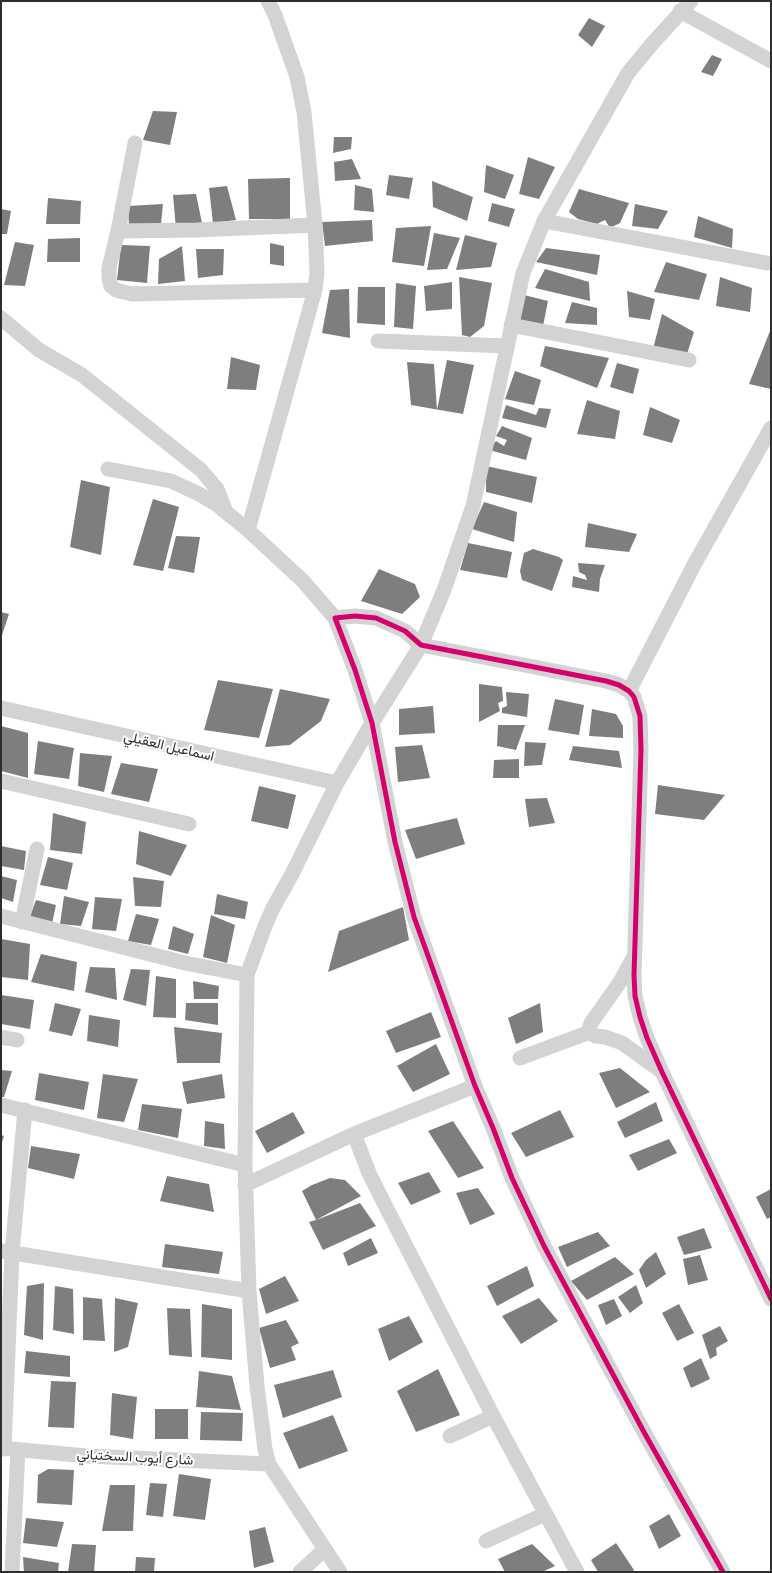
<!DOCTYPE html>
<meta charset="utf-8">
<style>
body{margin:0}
#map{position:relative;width:772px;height:1573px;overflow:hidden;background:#fff;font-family:"Exo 2",sans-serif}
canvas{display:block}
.frame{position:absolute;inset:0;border:2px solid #2e2e2e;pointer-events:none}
</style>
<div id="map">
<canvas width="772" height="1573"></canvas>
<div class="frame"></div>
</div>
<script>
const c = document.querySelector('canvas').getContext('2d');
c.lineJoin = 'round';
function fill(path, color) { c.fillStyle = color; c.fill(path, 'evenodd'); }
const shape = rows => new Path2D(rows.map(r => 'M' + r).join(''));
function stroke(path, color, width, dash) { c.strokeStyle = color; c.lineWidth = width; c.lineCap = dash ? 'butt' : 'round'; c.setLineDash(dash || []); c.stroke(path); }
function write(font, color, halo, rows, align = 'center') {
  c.font = font + ' "Exo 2",Vazirmatn,sans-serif'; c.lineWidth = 4; c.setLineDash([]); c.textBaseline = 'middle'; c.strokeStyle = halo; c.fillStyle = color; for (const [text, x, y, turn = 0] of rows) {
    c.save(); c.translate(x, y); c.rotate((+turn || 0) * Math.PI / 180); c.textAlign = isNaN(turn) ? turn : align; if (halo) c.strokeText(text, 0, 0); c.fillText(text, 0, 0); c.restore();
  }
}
const building = shape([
 [589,18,605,26,592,47,578,35],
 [712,55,722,59,713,76,701,72],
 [153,111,177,112,170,145,143,140],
 [334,137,352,137,351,149,333,153],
 [528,157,555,167,539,199,519,194],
 [352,159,361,179,335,181,334,162],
 [486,165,514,175,505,199,484,192],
 [389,175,413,178,409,199,386,195],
 [290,178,290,219,249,219,248,179],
 [432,181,473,197,467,221,433,207],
 [355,185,372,189,374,212,354,210],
 [227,186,236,220,213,223,209,188],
 [579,189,629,203,620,223,610,228,605,220,597,224,578,219,569,212],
 [196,194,203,228,176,229,173,195],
 [48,198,81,201,80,224,46,224],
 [492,203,515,209,509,227,488,221],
 [163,204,161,224,129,227,128,206],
 [635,204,668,211,658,229,632,226],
 [1,209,11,211,7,234,1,234],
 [698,216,733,229,732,248,694,237],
 [372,220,373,241,325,246,322,222],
 [431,226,424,266,392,262,396,228],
 [434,233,460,238,447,269,427,270],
 [465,235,497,243,491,267,456,270],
 [80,238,80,262,47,262,48,239],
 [15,242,34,245,25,286,4,285],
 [270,243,284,246,284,266,270,264],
 [121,245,150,246,147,283,117,280],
 [182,246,185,281,158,284,159,259],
 [546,248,600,255,597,275,536,262],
 [196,249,224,249,223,275,198,278],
 [666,262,707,274,699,300,654,292],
 [545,269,589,282,590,301,535,288],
 [459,277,492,283,484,326,470,337,462,335],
 [720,277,752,288,750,312,716,306],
 [452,282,452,309,426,311,424,286],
 [396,283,416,286,413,329,394,327],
 [358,287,385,287,385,325,357,323],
 [349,289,350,338,322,333,330,290],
 [627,291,655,299,650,320,629,317],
 [524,295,548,301,543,326,518,322],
 [572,302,597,308,597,325,565,323],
 [662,314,694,332,686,357,653,349],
 [770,331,771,332,771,389,749,384],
 [545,346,609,358,597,388,540,366],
 [231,357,260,365,256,390,227,389],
 [447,360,474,365,463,414,411,405,407,362,434,364,437,410],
 [617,363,639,369,633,394,610,387],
 [515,371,541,380,534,405,505,399],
 [587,400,620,411,615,439,577,434],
 [506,405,536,415,539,408,551,409,546,428,502,418],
 [650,407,680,420,672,443,643,435],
 [502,426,532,438,526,460,489,450,496,441,504,446,507,440,496,436],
 [486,466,537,477,532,503,486,492],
 [81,480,110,487,101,555,70,547],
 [153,499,179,507,163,571,133,565],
 [484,502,517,512,514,542,472,529],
 [588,523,637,534,629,552,585,547],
 [176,536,200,537,194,573,168,568],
 [468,543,512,552,507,578,460,570],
 [533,549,559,557,563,560,552,591,522,580,520,571,524,553],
 [578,563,605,565,600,579,599,592,572,587,573,576,587,580,585,575,579,572],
 [379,569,415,584,420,597,402,614,361,601],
 [1,612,9,614,1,638],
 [218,680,273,689,259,738,204,730],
 [479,684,502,687,503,701,498,703,500,711,479,722],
 [280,689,330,699,321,721,290,745,265,747],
 [506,692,529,694,527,717,502,713,502,708,507,706],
 [555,699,584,705,579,735,548,730],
 [433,706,435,733,399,735,399,709],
 [592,709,616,714,623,726,623,738,589,736],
 [498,725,525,725,516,750,497,746],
 [1,726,28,733,28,778,1,771],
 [38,741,74,748,69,779,34,774],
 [525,742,546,743,542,765,524,766],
 [422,745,430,778,398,782,395,747],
 [573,746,619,751,622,768,569,760],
 [80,753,112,756,104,792,78,786],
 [519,759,519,778,493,778,494,760],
 [121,763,158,769,149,802,111,794],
 [658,785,725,795,704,820,655,814],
 [259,786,296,795,288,829,251,821],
 [547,798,555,823,529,827,525,799],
 [53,813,86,822,82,854,50,850],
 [457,818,465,844,416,859,405,830],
 [139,831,187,845,171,876,136,864],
 [1,846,26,851,24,870,1,866],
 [48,857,73,863,67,890,40,885],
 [1,876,17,880,13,902,1,898],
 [133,877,164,881,161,907,135,906],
 [217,894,248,902,245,919,214,914],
 [64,896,89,902,81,926,60,924],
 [95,897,122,899,116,931,92,929],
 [36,900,56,905,52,924,29,919],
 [403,907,409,940,328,972,339,931],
 [136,914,159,919,151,945,128,941],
 [211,915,235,925,227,963,203,957],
 [173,926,194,934,188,954,168,949],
 [1,939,30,944,28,980,1,977],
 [41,954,77,962,74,991,31,982],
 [90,967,115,968,117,1000,85,992],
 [131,969,150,970,146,1006,123,1000],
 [156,976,176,979,176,1018,153,1017],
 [193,981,219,986,218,999,194,999],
 [1,995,34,1000,30,1029,1,1024],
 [55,1003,81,1009,72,1036,49,1031],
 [186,1003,218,1003,218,1025,185,1020],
 [540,1003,543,1032,516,1044,508,1018],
 [431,1012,441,1037,396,1053,386,1031],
 [89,1015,120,1020,118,1047,87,1041],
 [174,1027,222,1033,220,1063,177,1063],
 [436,1044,450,1074,413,1092,397,1066],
 [620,1068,650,1092,616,1108,599,1073],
 [1,1070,12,1071,4,1097,1,1097],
 [39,1073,89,1082,84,1110,35,1100],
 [103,1074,138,1079,124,1122,97,1118],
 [222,1074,225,1098,187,1104,182,1082],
 [656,1102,663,1121,625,1138,617,1122],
 [142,1104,182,1109,178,1138,138,1130],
 [560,1110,574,1137,526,1157,511,1133],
 [293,1112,305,1133,267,1153,255,1131],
 [205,1121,224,1124,225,1149,204,1146],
 [453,1121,484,1168,458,1178,428,1131],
 [1,1135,4,1136,1,1145],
 [669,1139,677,1153,638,1171,629,1155],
 [31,1146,80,1154,74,1179,28,1168],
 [429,1172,441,1192,411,1205,398,1183],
 [167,1176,209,1184,214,1212,160,1201],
 [330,1178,345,1180,361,1196,316,1220,360,1203,376,1226,323,1250,309,1222,316,1220,302,1191,312,1185],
 [478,1188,495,1214,470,1225,456,1193],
 [771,1189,771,1217,767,1219,756,1197],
 [704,1228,712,1248,684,1255,677,1237],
 [598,1232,610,1246,567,1267,558,1247],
 [371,1238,378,1253,348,1266,343,1253],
 [165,1244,223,1252,219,1274,162,1267],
 [656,1252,666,1274,646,1288,639,1270,646,1260],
 [700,1255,708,1280,688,1285,683,1259],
 [615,1257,634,1274,587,1300,571,1281],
 [527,1266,534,1286,497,1306,487,1286],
 [285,1276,299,1301,266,1314,259,1289],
 [44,1283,43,1340,24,1335,27,1286],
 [636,1285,643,1303,630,1313,618,1297],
 [55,1286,73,1289,74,1334,53,1330],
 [83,1297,102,1299,105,1341,83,1340],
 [115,1298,138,1303,128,1347,114,1352],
 [539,1298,558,1321,521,1344,502,1316],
 [614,1299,622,1316,606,1325,598,1305],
 [202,1304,232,1309,232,1360,201,1357],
 [679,1304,694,1333,677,1341,662,1313],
 [167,1308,190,1309,192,1357,169,1355],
 [409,1316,423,1342,389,1361,378,1329],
 [286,1320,299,1343,291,1347,296,1360,270,1368,259,1328],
 [720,1326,728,1341,716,1348,717,1355,710,1359,702,1335],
 [26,1351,70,1356,70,1377,24,1373],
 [701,1358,710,1379,691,1388,683,1368],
 [438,1369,460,1415,416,1432,397,1391],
 [333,1370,342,1397,283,1418,274,1385],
 [199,1371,232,1376,241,1410,196,1407],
 [51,1381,76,1382,74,1428,48,1427],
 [112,1393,137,1397,133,1439,110,1435],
 [155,1409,188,1409,188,1439,155,1439],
 [201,1412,243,1413,242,1441,200,1440],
 [333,1415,348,1451,299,1469,283,1433],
 [48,1469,74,1470,72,1505,37,1503,38,1475],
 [179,1474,211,1479,205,1520,173,1516],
 [150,1483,167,1484,163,1517,146,1515],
 [110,1485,135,1485,133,1531,102,1531],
 [669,1514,681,1536,659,1549,649,1526],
 [26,1518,64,1522,57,1547,23,1543],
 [265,1527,274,1562,254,1568,249,1531],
 [616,1543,634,1570,632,1572,598,1572,591,1560],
 [72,1544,96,1545,94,1572,68,1572],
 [532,1544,555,1566,542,1572,505,1572,498,1559],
 [23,1557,59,1563,58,1572,24,1572],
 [136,1557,155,1558,154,1572,135,1572]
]);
const minor = shape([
 [680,11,771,61],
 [544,221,767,263],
 [118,231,135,143],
 [315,290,132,294,116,290,111,286,109,279,109,268,118,231,196,230,315,225],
 [1,318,39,350,82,375,201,470,217,489,226,512],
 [511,325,689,360],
 [378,341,507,346],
 [108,469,171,481,199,494,216,504,248,530,303,581,335,618],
 [248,530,315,290,317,273,315,225,304,112,297,77,275,15,268,1],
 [629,691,695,563,771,428],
 [1,708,337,783],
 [1,781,189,824],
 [1,916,185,963,247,975],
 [22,922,37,849],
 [633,958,620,982,591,1023,589,1029,590,1032,595,1036,605,1037,622,1043,661,1071],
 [1,1037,17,1040],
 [520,1058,590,1032],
 [1,1105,245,1165],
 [354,1134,369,1173,384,1203,493,1416,577,1572],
 [245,1185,354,1134,475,1086],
 [1,1251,249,1291],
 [450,1436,493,1416],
 [1,1448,87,1456,269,1464],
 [4,1449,12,1253,25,1110],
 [486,1541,545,1514],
 [12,1572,18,1450],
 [300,1572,325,1549],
 [340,1572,269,1464,265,1449,257,1386,249,1291,245,1165,247,975,265,926,273,908,292,874,337,783,372,723,421,645,444,590,473,506,523,273,544,221,628,73,651,45,691,1],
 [723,1572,645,1434,544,1246,512,1178,493,1128,475,1086,414,917,395,842,372,723,355,670,335,618,355,616,376,618,405,631,421,645,606,681,619,685,629,691,634,697,640,716,641,750,634,975,635,996,640,1017,647,1038,662,1072,771,1299]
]);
const cycleway = shape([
 [723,1572,645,1434,544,1246,512,1178,493,1128,475,1086,414,917,395,842,372,723,355,670,335,618,355,616,376,618,405,631,421,645,606,681,619,685,629,691,634,697,640,716,641,750,634,975,635,996,640,1017,647,1038,662,1072,771,1299]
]);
const streetNames = [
 ["اسماعيل العقيلي",169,746,13],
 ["شارع أيوب السختياني",135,1457,3]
];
fill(building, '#7e7e7e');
stroke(minor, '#d3d3d3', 15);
stroke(cycleway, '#d6006c', 5);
write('14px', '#2e2e2e', '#fff', streetNames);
</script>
